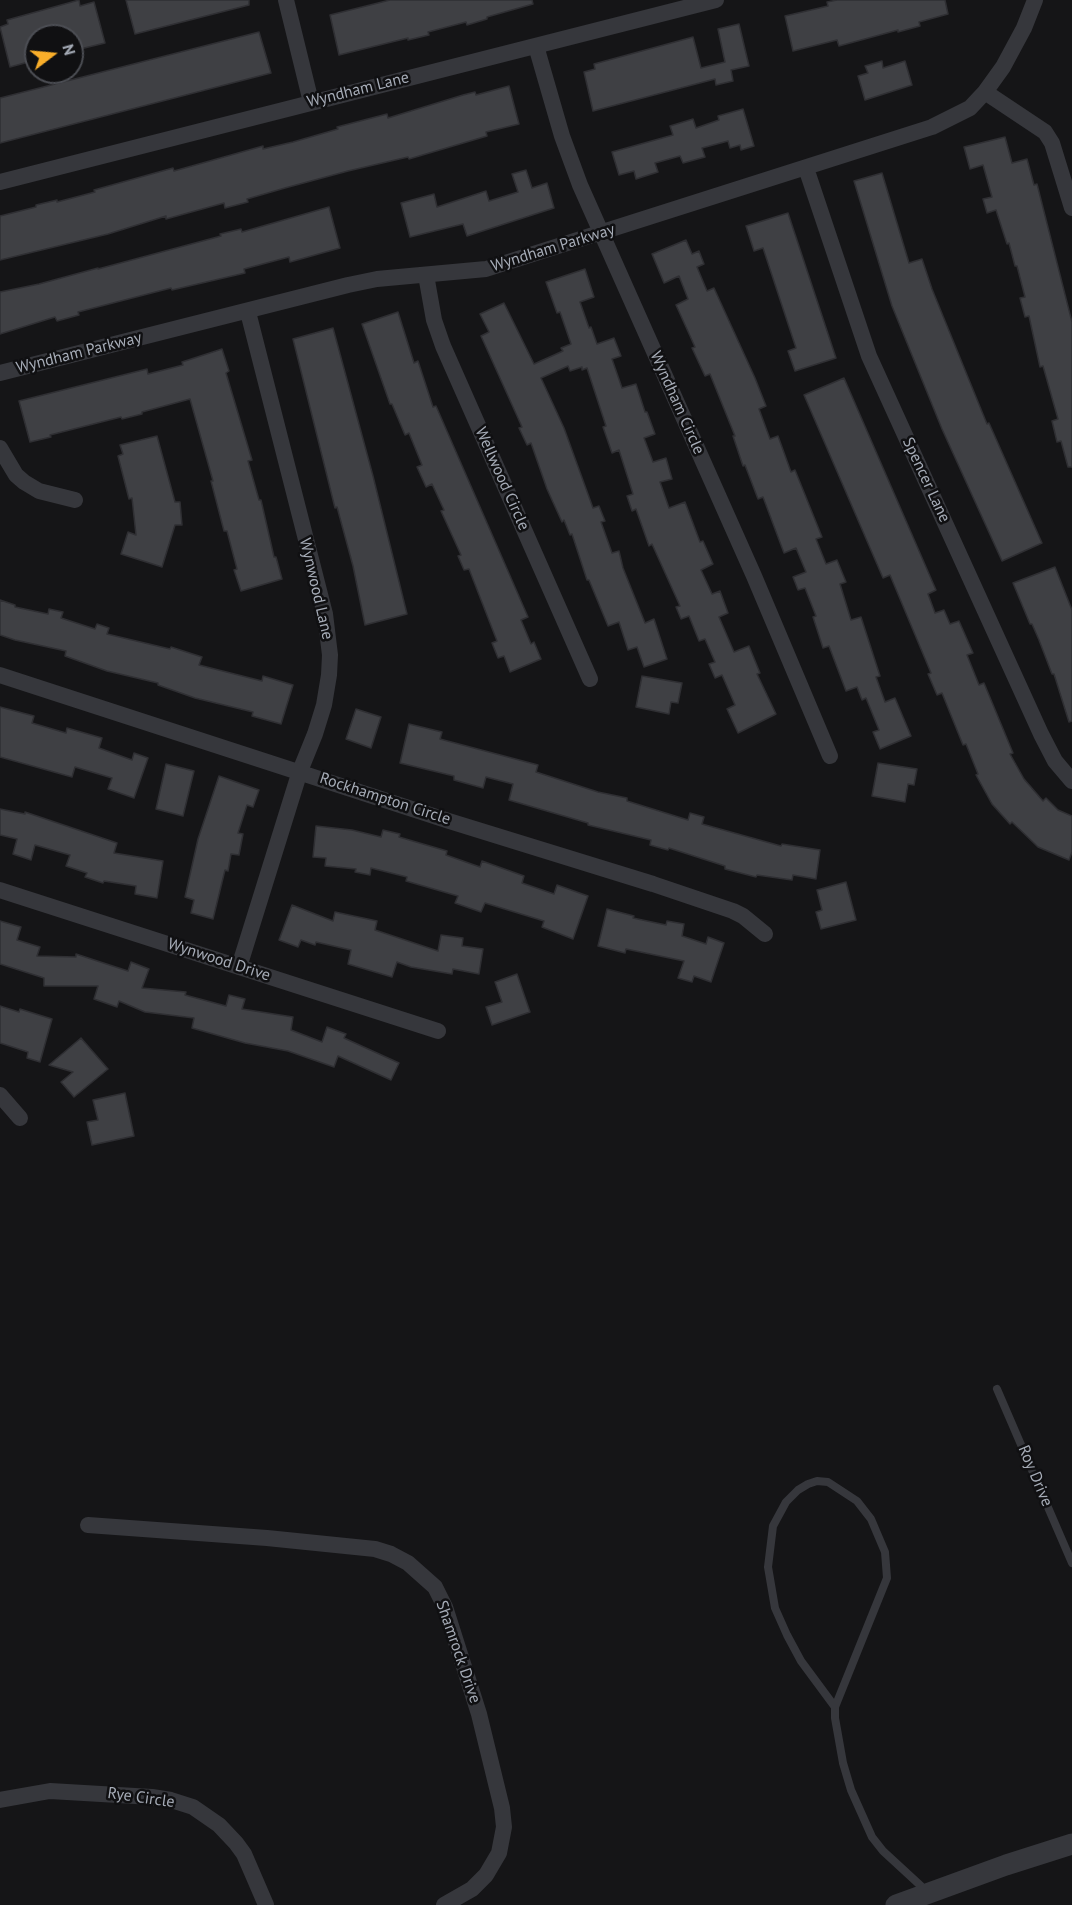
<!DOCTYPE html>
<style>
body{margin:0}
#map{position:relative;width:1072px;height:1905px;overflow:hidden;background:#151517;font-family:"PT Sans",sans-serif}
canvas{display:block}
.north{position:absolute;left:24px;top:24px;width:60px;height:60px;box-sizing:border-box;background:#101012;border:2px solid #4c4e54;border-radius:50%;rotate:74deg;font-size:16px;font-weight:700;line-height:24px;text-align:center;color:#a6acb7}
.north::after{content:'';display:block;margin:auto;width:21px;height:27px;background:#f9ae2a;clip-path:polygon(50% 0,100% 100%,50% 72%,0 100%)}
</style>
<div id="map">
<canvas width="1072" height="1905"></canvas>
<div class="north">N</div>
</div>
<script>
const c = document.querySelector('canvas').getContext('2d');
c.lineJoin = 'round';
function fill(path, color) { c.fillStyle = color; c.fill(path, 'evenodd'); }
const shape = rows => new Path2D(rows.map(r => 'M' + r).join(''));
function stroke(path, color, width, dash) { c.strokeStyle = color; c.lineWidth = width; c.lineCap = dash ? 'butt' : 'round'; c.setLineDash(dash || []); c.stroke(path); }
function write(font, color, halo, rows, align = 'center') {
  c.font = font + ' "PT Sans",sans-serif'; c.lineWidth = 5; c.setLineDash([]); c.textBaseline = 'middle'; c.strokeStyle = halo; c.fillStyle = color; for (const [text, x, y, turn = 0] of rows) {
    c.save(); c.translate(x, y); c.rotate((+turn || 0) * Math.PI / 180); c.textAlign = isNaN(turn) ? turn : align; if (halo) c.strokeText(text, 0, 0); c.fillText(text, 0, 0); c.restore();
  }
}
const building = shape([
 [79,0,80,6,94,2,105,43,72,51,72,36,36,36,36,60,10,67,0,27,8,24,7,20,79,0],
 [126,0,249,0,249,5,135,34,126,0],
 [390,0,532,0,533,4,487,17,487,19,467,25,466,22,428,32,429,35,408,40,408,38,339,55,330,15,390,0],
 [837,0,945,0,948,14,919,22,920,26,898,32,898,30,839,46,837,40,793,51,785,16,828,6,827,2,837,0],
 [739,24,749,66,731,70,733,81,716,85,715,79,593,111,584,72,595,69,594,64,693,37,701,68,725,62,718,29,739,24],
 [259,32,271,73,0,143,0,98,259,32],
 [882,61,883,68,905,61,912,85,865,100,858,76,868,73,865,66,882,61],
 [509,86,519,124,486,132,487,136,409,159,408,157,348,171,285,188,247,199,248,202,225,208,224,203,166,219,166,216,108,234,0,260,0,216,36,207,36,205,57,200,57,202,95,192,94,190,173,168,174,171,263,146,263,149,293,142,338,129,337,127,387,114,388,118,463,95,475,92,476,95,509,86],
 [743,109,754,146,741,150,740,145,730,148,728,141,702,148,705,157,683,163,680,156,655,163,658,172,636,179,634,171,619,175,612,152,673,135,670,126,693,119,696,128,719,120,718,116,743,109],
 [1005,137,1012,163,1027,159,1034,185,1037,184,1072,322,1072,467,1068,467,1061,441,1057,442,1052,421,1058,419,1043,366,1040,367,1029,316,1025,317,1020,298,1025,297,1017,266,1015,266,1009,243,1007,244,996,210,987,213,983,199,992,197,983,165,970,169,964,147,1005,137],
 [526,170,532,188,547,183,554,208,467,236,463,224,410,237,401,203,434,194,437,207,486,191,489,201,518,192,512,174,526,170],
 [882,173,909,263,922,259,932,289,987,424,989,423,1042,543,1002,561,942,429,892,306,854,181,882,173],
 [329,207,340,248,290,262,289,257,244,269,245,273,172,290,171,288,78,312,79,315,57,321,55,317,0,334,0,292,39,284,98,268,98,269,221,236,220,234,241,229,242,232,329,207],
 [788,213,836,358,795,371,788,351,796,348,763,248,754,251,746,226,788,213],
 [686,240,692,254,699,251,704,264,697,267,707,291,714,288,755,378,766,406,759,409,770,439,778,436,791,472,795,470,822,537,816,539,826,564,837,560,846,582,840,584,851,620,861,617,880,676,876,677,885,702,895,698,911,736,880,749,873,732,879,730,866,698,862,700,857,687,846,691,829,646,823,648,813,617,816,616,805,588,798,590,793,577,806,572,796,548,784,553,763,497,758,499,745,465,743,466,733,436,735,436,710,374,705,376,692,348,695,347,676,305,688,299,679,276,664,283,652,254,686,240],
 [585,269,594,297,580,302,589,328,591,327,597,344,614,338,621,356,612,359,622,388,636,384,645,412,647,412,655,434,644,438,653,462,666,458,672,479,660,482,669,508,685,502,700,542,703,541,713,564,701,570,712,594,720,591,728,613,719,617,734,652,749,646,760,673,757,674,776,714,738,733,727,709,735,705,722,675,715,678,709,664,715,662,705,639,699,641,689,616,681,619,676,607,680,606,652,544,649,546,636,509,632,511,627,496,633,494,619,450,612,453,603,427,606,426,587,368,582,370,582,367,570,371,568,366,541,378,564,428,593,508,599,506,605,521,601,522,612,553,619,551,623,568,645,623,654,619,667,659,644,667,637,647,628,650,619,622,608,626,589,580,587,580,572,534,570,535,564,520,562,522,547,489,531,443,527,445,519,428,522,427,481,336,489,332,480,314,504,303,534,364,563,351,561,348,571,344,560,312,557,313,546,282,585,269],
 [398,312,414,363,418,361,433,407,436,406,528,617,521,620,531,644,534,642,541,659,510,672,504,656,498,658,492,643,497,641,469,569,464,570,458,556,461,555,441,511,444,510,432,484,426,487,417,467,422,465,409,433,405,435,392,404,390,404,362,324,398,312],
 [333,328,373,476,407,614,365,625,353,566,337,507,335,508,293,339,333,328],
 [222,349,229,371,226,373,252,460,248,461,259,500,261,500,274,557,276,557,282,579,241,591,234,570,237,569,227,531,224,531,211,481,213,481,190,399,142,412,142,414,122,419,121,417,50,435,51,437,30,442,19,401,147,369,148,374,183,365,182,362,222,349],
 [844,378,936,590,928,594,935,613,944,610,950,624,959,621,973,653,967,655,979,685,984,683,1013,753,1010,754,1024,779,1043,801,1046,798,1058,810,1072,816,1072,852,1069,860,1038,847,1012,822,1010,824,992,804,976,775,978,774,966,744,963,745,942,693,937,695,928,674,931,673,890,575,883,578,804,395,844,378],
 [157,436,175,502,180,502,182,525,175,525,162,567,121,554,128,532,136,535,132,498,129,499,118,456,123,454,120,445,157,436],
 [1055,567,1072,610,1072,721,1069,722,1054,674,1052,674,1039,640,1032,624,1030,624,1013,583,1055,567],
 [0,600,15,605,15,607,48,614,49,609,63,612,61,618,95,629,97,624,109,628,107,634,170,649,171,647,202,657,199,665,262,681,263,676,293,685,281,724,252,716,253,712,195,698,158,685,158,683,107,671,65,656,66,651,15,640,0,635,0,600],
 [642,676,682,683,678,703,671,702,669,714,636,707,642,676],
 [0,707,34,716,32,723,66,733,67,728,102,738,99,748,132,760,134,753,148,758,134,798,108,789,112,778,75,767,72,777,0,757,0,707],
 [356,709,381,717,371,748,346,739,356,709],
 [409,724,442,732,440,739,538,765,536,772,598,792,627,798,627,801,688,820,690,813,704,817,702,824,781,846,782,844,820,850,816,879,793,875,792,880,757,875,756,877,725,869,725,866,669,848,668,850,650,845,651,840,588,825,588,823,509,800,513,784,486,777,483,788,454,780,454,776,400,763,409,724],
 [878,763,917,769,914,785,908,784,905,802,872,796,878,763],
 [166,764,194,771,183,816,156,809,166,764],
 [219,776,259,790,253,807,247,805,238,833,243,834,239,855,231,854,228,871,225,870,213,919,191,913,194,900,185,897,198,839,219,776],
 [0,809,25,814,25,812,117,843,114,853,163,861,157,898,135,894,136,886,104,881,103,883,85,877,87,873,66,866,70,855,35,845,31,860,13,854,17,839,0,835,0,809],
 [316,826,352,830,381,837,383,830,400,834,399,837,447,851,446,855,480,867,482,861,524,876,522,883,554,894,557,885,588,896,573,939,542,927,544,921,485,903,481,912,455,903,458,896,406,881,407,877,371,868,370,875,355,872,356,869,325,866,326,858,313,857,316,826],
 [846,882,856,920,821,929,816,912,822,910,817,890,846,882],
 [292,905,333,921,335,912,377,921,375,930,438,951,441,935,463,938,462,946,483,949,479,974,453,969,452,974,411,967,397,962,392,977,348,964,351,950,316,942,315,945,301,940,298,947,279,940,292,905],
 [607,909,634,916,633,918,666,925,667,921,684,924,682,936,706,944,708,937,724,943,711,982,694,976,692,982,678,978,684,961,626,949,625,953,598,946,607,909],
 [0,921,21,927,17,940,40,947,37,956,76,957,76,954,128,971,131,962,149,969,142,988,186,992,185,995,226,1006,229,995,245,999,242,1009,293,1017,291,1030,322,1042,327,1027,346,1034,344,1038,399,1063,391,1080,338,1056,334,1067,288,1051,245,1043,192,1028,194,1018,145,1012,119,1001,117,1007,94,999,98,986,44,986,44,978,0,964,0,921],
 [517,974,530,1012,492,1025,486,1007,502,1002,495,982,517,974],
 [0,1006,19,1012,20,1009,52,1019,40,1062,27,1058,28,1052,0,1043,0,1006],
 [81,1038,108,1069,74,1097,61,1082,73,1072,49,1065,81,1038],
 [125,1093,134,1136,92,1145,87,1122,98,1120,93,1100,125,1093]
]);
const service = shape([
 [997,1389,1072,1563],
 [835,1707,801,1661,787,1635,775,1608,768,1567,773,1526,786,1502,798,1490,808,1484,817,1481,828,1482,857,1501,871,1519,885,1552,887,1578,835,1707,835,1718,843,1763,851,1790,872,1837,883,1851,921,1886,926,1894]
]);
const minor = shape([
 [286,0,311,102],
 [536,46,562,136,580,185,754,576,830,756],
 [985,92,1045,132,1052,143,1072,208],
 [806,168,869,356,1041,734,1055,761,1072,781],
 [0,182,716,0],
 [426,275,434,320,443,346,590,679],
 [0,373,348,285,377,279,486,269,932,127,970,108,985,92,1003,67,1024,28,1035,0],
 [0,448,16,475,24,482,39,491,75,500],
 [0,675,449,821,653,884,733,911,743,916,765,934],
 [0,890,438,1031],
 [239,967,300,771,315,734,324,705,329,675,330,655,325,614,248,312],
 [0,1095,20,1118],
 [88,1525,267,1538,375,1549,391,1554,408,1563,435,1587,445,1607,479,1714,502,1808,504,1827,499,1853,486,1875,472,1889,444,1905],
 [0,1800,50,1791,152,1797,171,1800,193,1807,219,1825,236,1843,244,1854,266,1905]
]);
const tertiary = shape([
 [896,1905,1006,1865,1072,1844]
]);
const streetNames = [
 ["Wyndham Lane",358,90,-14],
 ["Wyndham Parkway",553,248,-17],
 ["Wyndham Parkway",79,353,-14],
 ["Wyndham Circle",677,403,66],
 ["Wellwood Circle",502,479,66],
 ["Spencer Lane",926,480,65],
 ["Wynwood Lane",316,589,77],
 ["Rockhampton Circle",385,799,18],
 ["Wynwood Drive",219,960,18],
 ["Roy Drive",1035,1476,67],
 ["Shamrock Drive",458,1652,71],
 ["Rye Circle",141,1798,8]
];
fill(building, '#3f4044');
stroke(building, '#2f2f33', 1.5);
stroke(service, '#36373c', 8);
stroke(minor, '#36373c', 16);
stroke(tertiary, '#36373c', 21);
write('16px', '#a6acb7', '#101012', streetNames);
</script>
